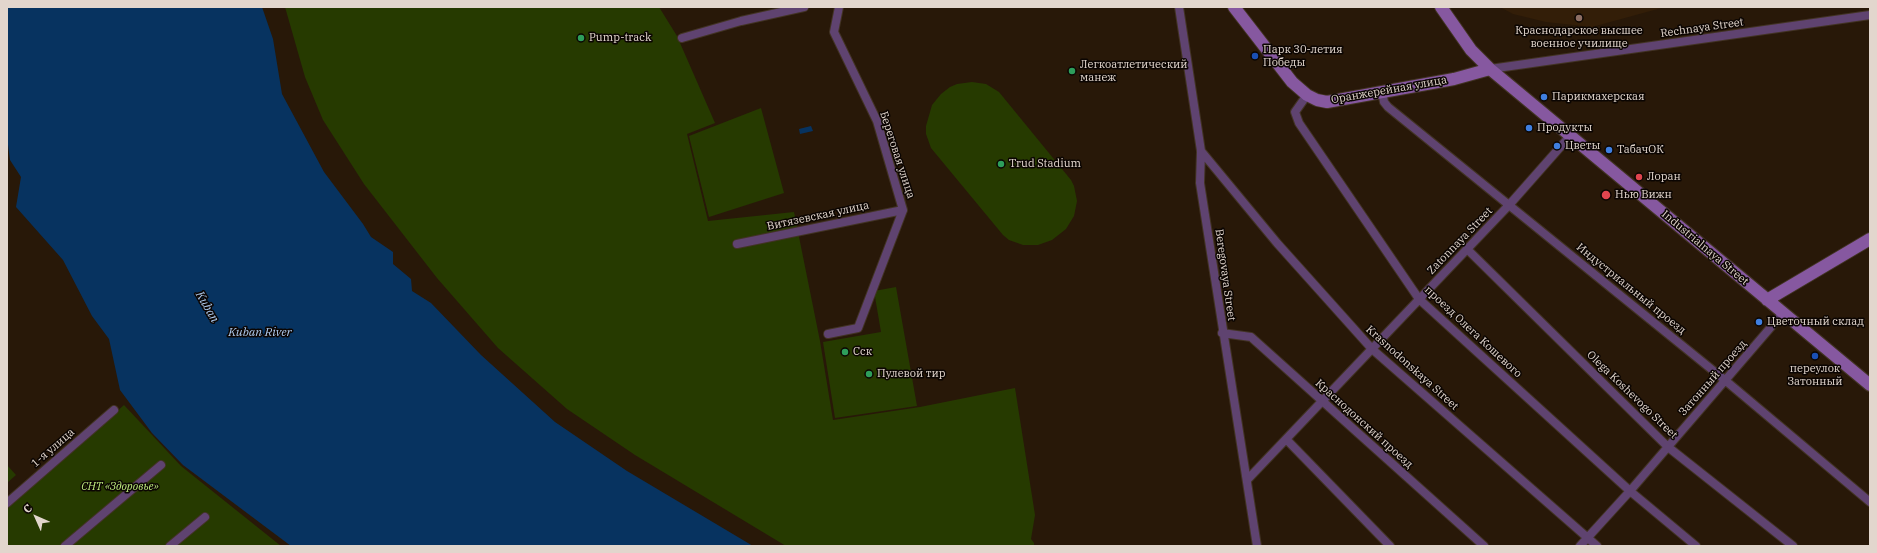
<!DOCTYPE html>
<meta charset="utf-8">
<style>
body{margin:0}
#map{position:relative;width:1877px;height:553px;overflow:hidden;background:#281808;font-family:"IBM Plex Serif",serif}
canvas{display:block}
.frame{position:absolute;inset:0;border:8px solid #e2d6cd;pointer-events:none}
.north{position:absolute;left:16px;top:497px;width:40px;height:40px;-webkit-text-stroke:3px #0b0502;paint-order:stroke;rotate:315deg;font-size:11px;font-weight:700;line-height:16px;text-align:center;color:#e2d6cd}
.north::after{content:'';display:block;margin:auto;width:14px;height:18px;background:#e2d6cd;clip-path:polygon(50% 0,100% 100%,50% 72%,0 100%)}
</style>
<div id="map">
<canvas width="1877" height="553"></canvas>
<div class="frame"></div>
<div class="north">С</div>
</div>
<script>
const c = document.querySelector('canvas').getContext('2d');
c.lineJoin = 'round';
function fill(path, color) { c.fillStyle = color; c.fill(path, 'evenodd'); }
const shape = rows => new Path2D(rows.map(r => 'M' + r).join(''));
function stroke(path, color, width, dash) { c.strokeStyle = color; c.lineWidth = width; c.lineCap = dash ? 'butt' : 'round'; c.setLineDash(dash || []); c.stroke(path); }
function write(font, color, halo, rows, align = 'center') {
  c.font = font + ' "IBM Plex Serif",serif'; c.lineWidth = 3; c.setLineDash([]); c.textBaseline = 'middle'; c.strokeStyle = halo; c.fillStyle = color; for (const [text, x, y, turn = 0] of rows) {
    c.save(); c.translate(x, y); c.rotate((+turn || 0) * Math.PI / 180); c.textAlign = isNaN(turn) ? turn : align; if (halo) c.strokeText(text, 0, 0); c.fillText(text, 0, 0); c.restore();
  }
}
const built = shape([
 [1500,7,1665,7,1592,27,1546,22,1513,14]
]);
const green = shape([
 [285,7,659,7,677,36,715,123,687,134,708,221,794,212,820,341,833,420,920,407,1015,388,1035,515,1031,539,1034,543,1034,546,786,546,635,455,567,409,498,348,437,278,364,184,323,120,305,77],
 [972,82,986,84,999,92,1071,180,1074,186,1077,201,1074,216,1066,229,1052,240,1038,245,1023,245,1009,240,1003,235,931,148,926,134,926,126,932,105,941,94,950,87,957,84],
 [761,108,784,193,709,217,689,136],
 [896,287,917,406,835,418,823,342,881,332,874,291],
 [124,405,181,466,281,546,7,546,7,509],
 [7,465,16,475,7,483]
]);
const water = shape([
 [7,7,262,7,273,39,282,94,324,172,363,224,371,237,393,252,393,264,411,279,412,291,431,303,481,355,555,422,627,471,753,546,291,546,183,465,152,433,120,390,109,339,92,316,63,260,16,207,21,177,10,160,7,137],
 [811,126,813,131,800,134,799,129]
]);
const street = shape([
 [1179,7,1201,151,1200,183,1257,546],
 [682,38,741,21,804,7],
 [1490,69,1870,15],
 [1382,91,1384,102,1388,107,1726,381,1870,502],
 [1307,95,1295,112,1299,123,1419,299,1630,491,1696,546],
 [1201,151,1277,243,1372,349,1597,546],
 [737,244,903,210],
 [1467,249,1668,447,1793,546],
 [1222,333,1251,337,1484,546],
 [828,334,858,328,903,210,877,121,834,32,839,7],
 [1286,439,1390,546],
 [1247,480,1510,204,1570,136],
 [7,503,114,410],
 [65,546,161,465],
 [170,546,205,517],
 [1580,546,1630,491,1783,313]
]);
const secondary = shape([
 [1234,7,1292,82,1307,95,1317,100,1327,102,1454,79,1490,69],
 [1441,7,1471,50,1490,69,1870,385],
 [1767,300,1870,239]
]);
const markers = [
 [1579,18,4,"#8d6e63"],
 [581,38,4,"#2e9e5b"],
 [1255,56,4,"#1a4fb4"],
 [1072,71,4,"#2e9e5b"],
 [1544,97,4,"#3f7fe0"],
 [1529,128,4,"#3f7fe0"],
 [1557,146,4,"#3f7fe0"],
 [1609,150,4,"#3f7fe0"],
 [1001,164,4,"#2e9e5b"],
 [1639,177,4,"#e0444e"],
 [1606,195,5,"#e0444e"],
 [1759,322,4,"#3f7fe0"],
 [845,352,4,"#2e9e5b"],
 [1815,356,4,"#1a4fb4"],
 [869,374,4,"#2e9e5b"]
];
const streetNames = [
 ["Rechnaya Street",1702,28,-8],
 ["Оранжерейная улица",1389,90,-10],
 ["Береговая улица",897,155,72],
 ["Витязевская улица",818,216,-12],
 ["Zatonnaya Street",1460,241,-46],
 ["Industrialnaya Street",1705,248,40],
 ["Beregovaya Street",1225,275,82],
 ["Индустриальный проезд",1631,289,39],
 ["проезд Олега Кошевого",1473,332,43],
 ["Krasnodonskaya Street",1412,368,42],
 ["Затонный проезд",1713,378,-49],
 ["Olega Koshevogo Street",1632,395,44],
 ["Краснодонский проезд",1364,424,42],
 ["1-я улица",53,448,-41]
];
const poiNames = [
 ["Краснодарское высшее",1579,31,"center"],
 ["военное училище",1579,44,"center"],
 ["Pump-track",589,38],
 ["Парк 30-летия",1263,50],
 ["Победы",1263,63],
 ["Легкоатлетический",1080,65],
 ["манеж",1080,78],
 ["Парикмахерская",1552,97],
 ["Продукты",1537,128],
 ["Цветы",1565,146],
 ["ТабачОК",1617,150],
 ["Trud Stadium",1009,164],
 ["Лоран",1647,177],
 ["Нью Вижн",1615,195],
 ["Цветочный склад",1767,322],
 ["Сск",853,352],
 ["переулок",1815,369,"center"],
 ["Затонный",1815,382,"center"],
 ["Пулевой тир",877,374]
];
const parkNames = [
 ["СНТ «Здоровье»",120,487]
];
const waterNames = [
 ["Kuban",207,307,60],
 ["Kuban River",260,333]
];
fill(built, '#331e08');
fill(green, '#263a00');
fill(water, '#073360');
stroke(street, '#423324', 10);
stroke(secondary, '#423324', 14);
stroke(street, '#5f4370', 8);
stroke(secondary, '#8658a0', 12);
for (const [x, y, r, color] of markers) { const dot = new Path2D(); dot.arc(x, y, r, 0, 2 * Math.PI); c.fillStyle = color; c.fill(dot); stroke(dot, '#0b0502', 1.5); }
write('11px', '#e2d6cd', '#0b0502', streetNames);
write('11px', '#e2d6cd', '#0b0502', poiNames, 'left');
write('italic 11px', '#bfec7f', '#0b0502', parkNames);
write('italic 12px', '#aecaed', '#0b0502', waterNames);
</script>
